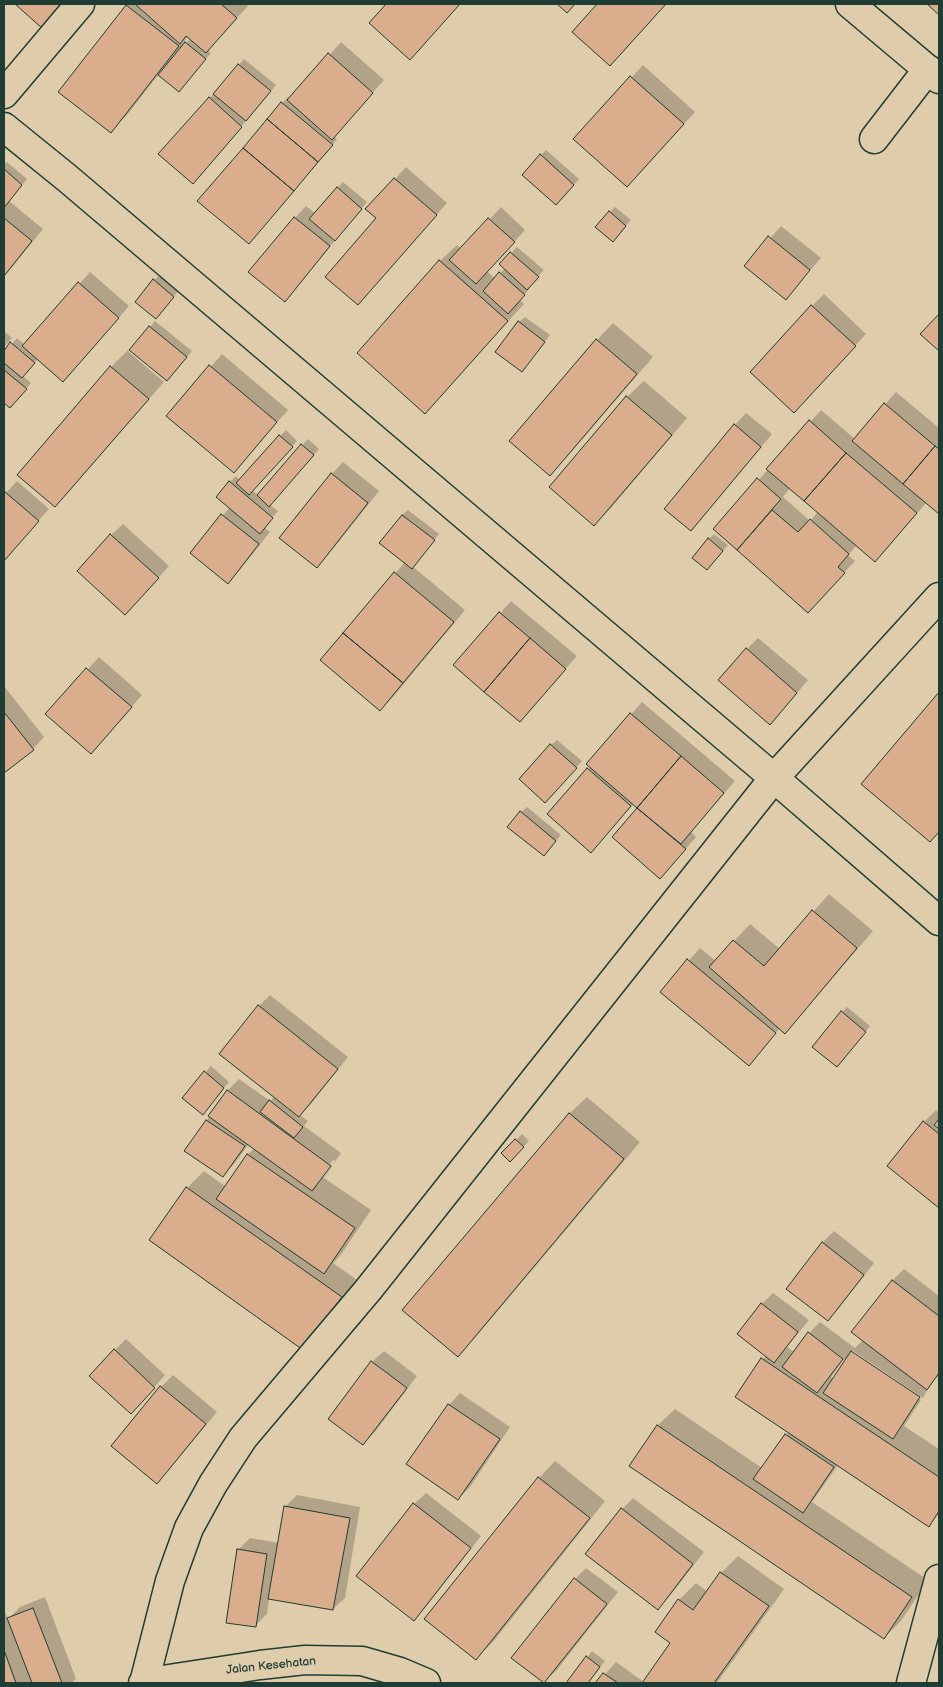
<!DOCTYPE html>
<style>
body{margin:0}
#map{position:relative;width:943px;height:1687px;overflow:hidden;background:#dfccaa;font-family:"Balsamiq Sans",sans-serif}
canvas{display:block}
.frame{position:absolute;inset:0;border:5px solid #1f3d34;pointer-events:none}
</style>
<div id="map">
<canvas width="943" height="1687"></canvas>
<div class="frame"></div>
</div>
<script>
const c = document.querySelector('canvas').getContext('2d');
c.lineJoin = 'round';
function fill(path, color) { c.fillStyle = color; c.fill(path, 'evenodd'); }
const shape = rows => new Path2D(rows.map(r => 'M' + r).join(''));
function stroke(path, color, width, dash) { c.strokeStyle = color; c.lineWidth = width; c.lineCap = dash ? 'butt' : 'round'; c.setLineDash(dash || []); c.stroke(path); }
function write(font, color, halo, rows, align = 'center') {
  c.font = font + ' "Balsamiq Sans",sans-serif'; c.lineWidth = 5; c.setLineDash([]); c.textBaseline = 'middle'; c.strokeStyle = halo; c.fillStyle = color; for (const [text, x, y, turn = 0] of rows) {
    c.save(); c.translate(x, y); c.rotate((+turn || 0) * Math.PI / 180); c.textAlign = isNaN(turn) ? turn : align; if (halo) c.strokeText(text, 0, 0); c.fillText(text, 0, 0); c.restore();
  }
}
const shadow = shape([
 [129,4,245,4,248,6,207,50,211,53,179,91,159,74,127,115,111,131,60,92],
 [188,36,191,38,185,44,183,43],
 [388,4,459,4,421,47,370,23],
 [599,4,666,4,622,53,573,32],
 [341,42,384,80,334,136,337,139,329,150,249,243,199,201,282,103,288,97,290,99],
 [244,59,276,85,204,171,210,98],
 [643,65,695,112,639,174,575,139],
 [546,150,579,179,562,198,541,155],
 [7,162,27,179,9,201,43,229,4,277,4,164],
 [406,167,447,203,369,292,395,179],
 [343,182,367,202,296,288,285,300,295,218,306,206,316,214],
 [501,207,525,230,487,271,495,279,505,268,501,264,517,247,544,270,528,287,530,288,520,300,524,304,425,412,440,261,457,245,462,249],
 [615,207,631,220,618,235,610,212],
 [781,226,821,258,786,298,746,266],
 [90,272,129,306,63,381,38,359,23,376,31,383,10,407,4,402,4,353,17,338,25,345],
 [160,275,179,290,161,312,154,280],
 [824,294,866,334,794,412,812,306],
 [525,317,550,335,522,371,519,322],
 [155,321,192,351,173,374,131,350,129,352,164,382,71,489,55,506,111,367,128,350,129,352],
 [613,323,653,357,566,458,550,474,597,340],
 [4,331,12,338,4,347],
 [222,354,288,410,234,471,168,416],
 [644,381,687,418,611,508,594,525,627,397],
 [896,392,939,428,939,512,927,502,875,561,857,545,848,555,855,561,808,612,715,529,821,410,855,439],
 [790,488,818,512,810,521,783,497],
 [746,413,772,434,702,518,691,530,735,425],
 [286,430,297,441,252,490,258,495,308,439,319,449,270,505,278,511,264,527,270,532,239,571,228,582,192,553,230,507,230,482,236,476,240,480],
 [343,462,379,491,328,555,317,567,281,538,332,474],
 [17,481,49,509,4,560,4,495],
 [408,510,439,534,412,566,465,610,392,698,380,709,321,660,405,562,402,515],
 [123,524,169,566,137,601,111,535],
 [714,534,728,545,713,563,709,539],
 [511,601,577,656,520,721,454,665],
 [758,638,808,680,781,712,747,649],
 [99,657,142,695,91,753,47,714],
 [4,686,44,737,33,749,4,772],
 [939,694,939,832,930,840,863,784],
 [642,702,735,781,691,832,696,837,672,865,613,837,639,807,634,803,602,839,548,814,591,766,588,764],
 [557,740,582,761,551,796,551,745],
 [527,807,561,835,549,849,521,812],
 [829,894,873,931,801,1015,784,1032,780,1028,749,1064,661,992,700,948,716,961,750,924,780,949],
 [270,995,348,1057,311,1104,300,1115,308,1121,304,1126,341,1153,324,1178,371,1210,340,1256,333,1263,357,1280,320,1332,150,1240,187,1188,204,1171,226,1187,248,1154,255,1148,249,1144,234,1164,223,1176,186,1150,228,1090,239,1079,270,1101,275,1096,259,1006],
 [333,1160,335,1161,324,1177,321,1177],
 [847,1007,870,1026,842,1060,842,1012],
 [211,1066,229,1082,208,1108,184,1098],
 [587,1097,640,1142,474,1339,458,1355,404,1310,570,1113],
 [936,1110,939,1113,939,1206,889,1166,924,1122],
 [522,1134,529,1141,510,1160,503,1153],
 [834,1231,874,1263,839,1308,828,1320,822,1243],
 [904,1269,939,1296,939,1375,930,1385,923,1398,852,1350,852,1353,921,1400,904,1426,939,1449,939,1514,928,1525,838,1465,812,1502,928,1580,901,1621,884,1638,631,1466,658,1425,675,1409,762,1468,789,1432,737,1397,766,1355,762,1304,773,1293,809,1320,787,1347,794,1352,809,1333,820,1322,855,1348,863,1340,853,1332,893,1280],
 [844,1359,846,1361,834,1379,831,1377],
 [126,1339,165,1375,142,1401,115,1350],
 [384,1351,417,1376,375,1432,363,1444,372,1362],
 [173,1375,217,1412,169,1470,157,1482,113,1445,161,1387],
 [460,1393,510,1427,470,1487,458,1499,449,1405],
 [555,1461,605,1501,493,1642,476,1658,539,1478],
 [426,1493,481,1536,425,1608,414,1620,414,1504],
 [297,1495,360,1507,345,1598,333,1609,269,1598,267,1614,255,1626,238,1550,250,1538,279,1543,285,1507],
 [633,1498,704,1552,669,1597,657,1609,622,1509],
 [738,1556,784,1589,717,1683,597,1683,616,1662,644,1682,672,1643,679,1600,696,1583,708,1592,721,1573],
 [586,1568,618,1592,556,1671,544,1682,575,1579],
 [45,1597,76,1679,71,1683,4,1683,4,1610,8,1619,20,1607],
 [592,1651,605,1661,588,1683,568,1683]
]);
const building = shape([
 [15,4,65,4,43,29,15,4],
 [137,4,221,4,237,18,206,53,186,36,180,44,136,5,137,4],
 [386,4,460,4,410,60,369,23,386,4],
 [557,4,575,4,567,13,557,4],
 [597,4,666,4,610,66,572,32,597,4],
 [927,4,939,4,939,15,927,4],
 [126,5,179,46,111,133,58,92,126,5],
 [185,42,206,59,179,92,158,75,185,42],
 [328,53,373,93,332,140,287,100,328,53],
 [238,64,271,91,246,121,213,94,238,64],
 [630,76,684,124,627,187,573,139,630,76],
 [209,97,242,127,193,184,158,154,209,97],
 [281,102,333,145,318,162,267,119,281,102],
 [267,119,318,162,294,191,243,148,267,119],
 [243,148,294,191,249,244,197,201,243,148],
 [540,154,574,185,556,205,522,175,540,154],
 [4,169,22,185,4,208,4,169],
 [394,178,437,215,358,305,325,277,376,218,365,209,394,178],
 [337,187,362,209,335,241,309,219,337,187],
 [609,211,626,226,613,242,595,227,609,211],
 [294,217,330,246,285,302,248,272,294,217],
 [4,218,32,241,4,276,4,218],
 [488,218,515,242,476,284,449,260,488,218],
 [768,236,810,270,786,300,744,266,768,236],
 [510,252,539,277,527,290,499,264,510,252],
 [439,260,508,321,425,414,357,353,439,260],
 [499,272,525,295,508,314,483,291,499,272],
 [153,279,174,297,156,319,135,302,153,279],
 [78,282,119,318,63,382,22,346,78,282],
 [811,305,856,346,794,413,750,372,811,305],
 [939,314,939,351,920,334,939,314],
 [518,321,545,342,522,372,495,352,518,321],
 [149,326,187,357,167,381,129,350,149,326],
 [596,339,637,374,550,476,509,441,596,339],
 [10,342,35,363,22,378,4,363,4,351,10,342],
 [209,365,277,422,234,473,166,416,209,365],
 [110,366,149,399,55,507,17,475,110,366],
 [4,370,27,389,10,408,4,403,4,370],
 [626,396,672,435,594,526,549,487,626,396],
 [884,403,935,446,903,484,852,441,884,403],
 [809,420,846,453,804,501,766,469,809,420],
 [734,424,761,447,691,531,664,509,734,424],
 [279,435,293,447,249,495,236,483,279,435],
 [301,444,314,455,269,507,257,495,301,444],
 [935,446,939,449,939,514,903,484,935,446],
 [846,453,917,513,875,562,804,501,846,453],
 [331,473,368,503,317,568,279,538,331,473],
 [757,478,781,499,737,550,713,529,757,478],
 [229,481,273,518,260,534,216,497,229,481],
 [5,492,39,521,4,561,4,493,5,492],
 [772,510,798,532,810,519,849,554,838,567,845,573,808,613,737,550,772,510],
 [221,514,259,544,228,584,190,553,221,514],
 [402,515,435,540,412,569,379,543,402,515],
 [110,534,159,578,125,615,77,571,110,534],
 [708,538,723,551,707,570,692,558,708,538],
 [394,572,454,622,403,683,343,633,394,572],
 [499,612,530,638,484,692,453,665,499,612],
 [343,633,403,683,380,711,320,660,343,633],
 [530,638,566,669,520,722,484,692,530,638],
 [746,648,797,693,770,725,718,680,746,648],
 [86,668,132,707,91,754,45,714,86,668],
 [939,692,939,832,930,842,861,784,939,692],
 [4,712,34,750,4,773,4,712],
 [630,713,681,756,637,808,586,764,630,713],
 [550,744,577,768,545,803,519,779,550,744],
 [681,756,724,793,681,844,637,808,681,756],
 [587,768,631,806,591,853,547,814,587,768],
 [637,808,686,849,660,879,612,837,637,808],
 [520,811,556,841,544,856,507,827,520,811],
 [812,910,857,948,785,1034,709,967,733,940,764,966,812,910],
 [687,959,776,1033,749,1066,660,992,687,959],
 [258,1005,338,1069,299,1117,219,1054,258,1005],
 [841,1011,866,1032,837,1067,812,1047,841,1011],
 [204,1071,224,1088,203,1115,182,1098,204,1071],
 [227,1090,331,1166,312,1191,208,1116,227,1090],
 [269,1100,303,1127,294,1138,260,1112,269,1100],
 [569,1113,624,1159,458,1357,402,1310,569,1113],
 [939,1119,939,1129,934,1125,939,1119],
 [206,1120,245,1146,223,1177,184,1151,206,1120],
 [923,1121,939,1134,939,1208,887,1166,923,1121],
 [515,1139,524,1147,510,1162,501,1153,515,1139],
 [247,1154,355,1228,324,1274,216,1199,247,1154],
 [186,1187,342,1297,303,1350,149,1240,186,1187],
 [822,1242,864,1275,828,1321,786,1289,822,1242],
 [892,1280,939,1316,939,1373,927,1390,851,1332,892,1280],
 [761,1303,798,1332,774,1363,737,1334,761,1303],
 [808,1332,843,1359,817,1393,782,1367,808,1332],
 [114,1349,155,1388,131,1414,89,1376,114,1349],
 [851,1351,920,1397,893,1439,823,1393,851,1351],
 [761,1358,939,1477,939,1511,929,1527,735,1397,761,1358],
 [371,1361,407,1388,363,1445,328,1419,371,1361],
 [160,1386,206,1424,157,1484,111,1446,160,1386],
 [448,1404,500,1439,458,1500,406,1464,448,1404],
 [657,1425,912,1597,884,1639,629,1466,657,1425],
 [785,1434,834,1467,803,1513,753,1479,785,1434],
 [538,1477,590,1518,476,1660,424,1619,538,1477],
 [413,1503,471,1548,414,1621,356,1576,413,1503],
 [284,1506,350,1518,333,1610,268,1599,284,1506],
 [621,1508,693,1564,658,1610,585,1554,621,1508],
 [237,1549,267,1554,256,1627,226,1623,237,1549],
 [720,1572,769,1606,714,1683,642,1683,670,1643,655,1632,678,1599,693,1610,720,1572],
 [574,1578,607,1604,544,1683,511,1658,574,1578],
 [33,1608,62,1683,32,1683,7,1618,33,1608],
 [4,1650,16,1683,4,1683,4,1650],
 [586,1656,600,1667,588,1683,566,1683,586,1656],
 [603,1673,618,1683,595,1683,603,1673]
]);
const street = shape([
 [850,4,939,79],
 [4,94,80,4],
 [4,127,67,178,774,778,939,921],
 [874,139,928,69],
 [143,1683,260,1665,305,1660,362,1661,400,1672,426,1683],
 [144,1683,170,1581,189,1528,213,1484,243,1438,368,1290,774,778,939,597],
 [911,1683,939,1579]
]);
const streetNames = [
 ["Jalan Kesehatan",271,1666,-6]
];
fill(shadow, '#0003');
fill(building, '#daad8c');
stroke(building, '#1f3d34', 1);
stroke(street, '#1f3d34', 31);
stroke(street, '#dfccaa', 28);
write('12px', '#1f3d34', '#dfccaa', streetNames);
</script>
